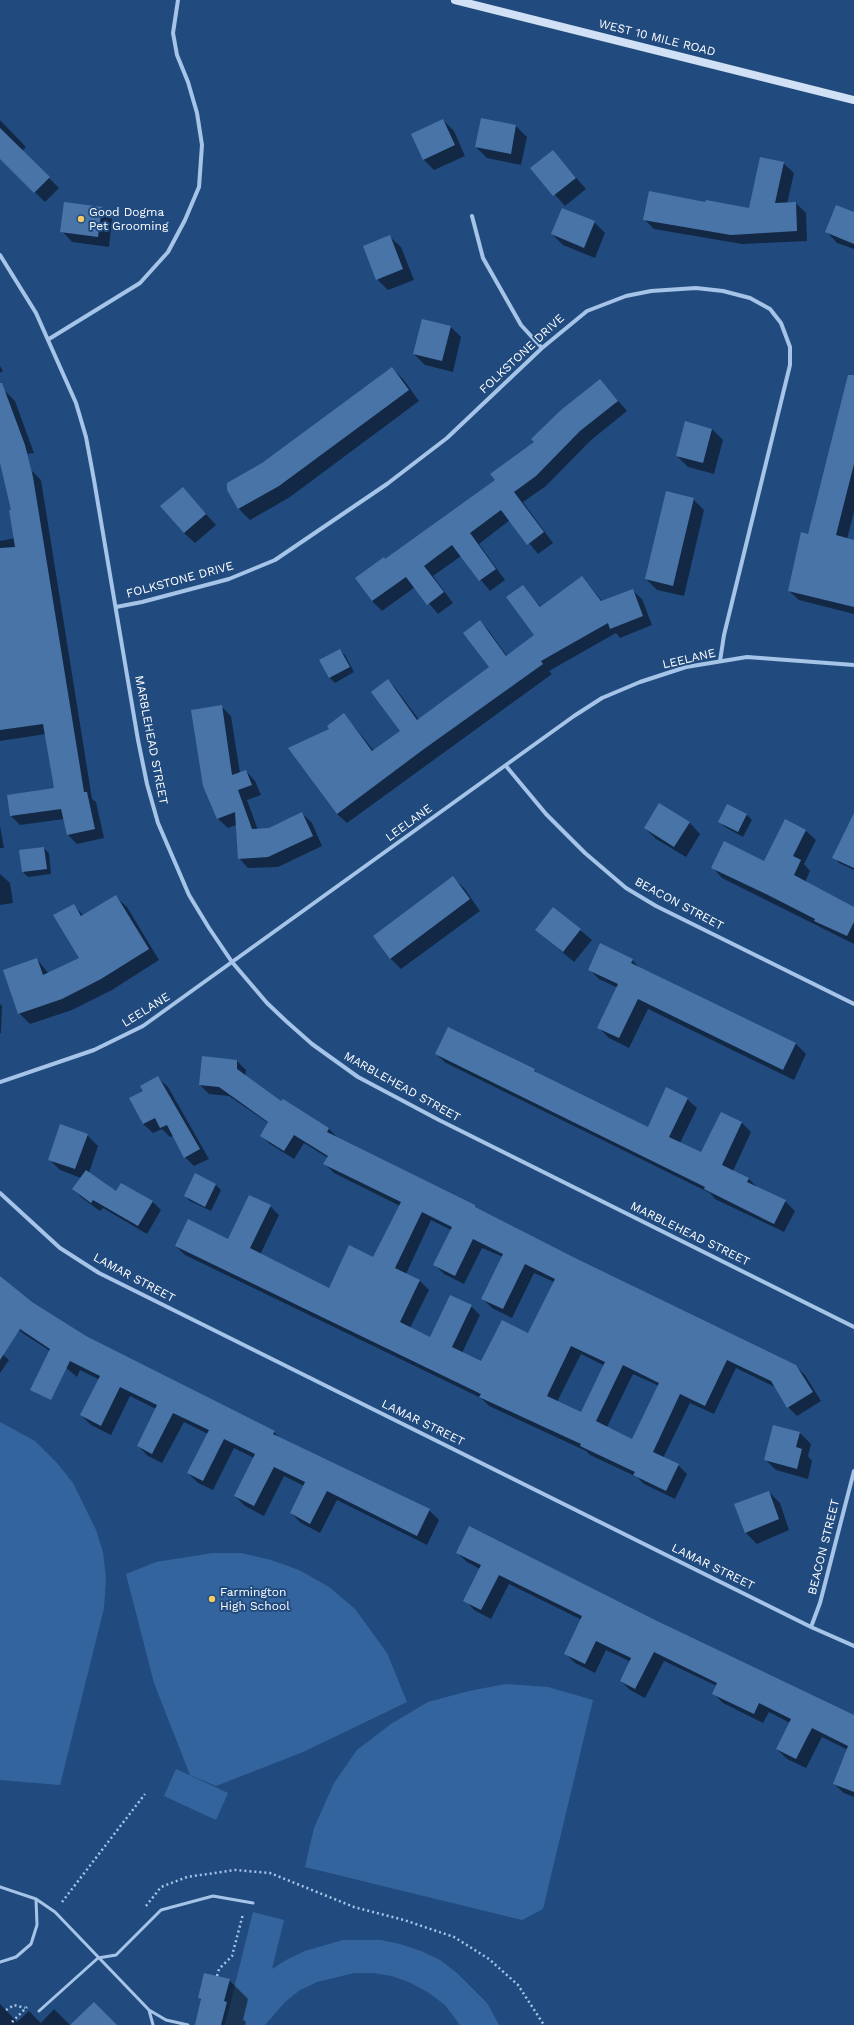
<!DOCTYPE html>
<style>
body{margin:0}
canvas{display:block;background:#214b7f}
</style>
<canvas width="854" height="2025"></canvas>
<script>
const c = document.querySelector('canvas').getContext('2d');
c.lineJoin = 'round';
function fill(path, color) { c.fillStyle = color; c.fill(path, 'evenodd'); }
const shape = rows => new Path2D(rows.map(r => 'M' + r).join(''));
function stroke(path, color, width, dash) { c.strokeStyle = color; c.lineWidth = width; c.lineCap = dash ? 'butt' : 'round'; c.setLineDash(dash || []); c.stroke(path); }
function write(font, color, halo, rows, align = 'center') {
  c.font = font + ' "Work Sans",sans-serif'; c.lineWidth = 4; c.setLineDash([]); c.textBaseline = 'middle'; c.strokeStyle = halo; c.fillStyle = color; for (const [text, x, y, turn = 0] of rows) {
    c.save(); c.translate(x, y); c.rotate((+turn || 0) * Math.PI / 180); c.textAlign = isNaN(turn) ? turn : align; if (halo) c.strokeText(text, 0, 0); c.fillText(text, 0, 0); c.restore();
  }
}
const green = shape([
 [0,1422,35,1441,57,1463,73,1483,96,1530,103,1552,106,1579,104,1608,60,1785,0,1780],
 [213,1553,241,1553,271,1560,299,1570,329,1587,355,1609,387,1653,407,1702,303,1752,216,1786,190,1775,154,1683,126,1574,156,1562],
 [506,1684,548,1687,593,1700,543,1909,522,1920,305,1867,314,1828,334,1783,357,1750,391,1724,428,1702,469,1691],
 [176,1769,228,1793,216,1820,164,1796],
 [253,1912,284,1920,272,1969,288,1959,305,1951,343,1940,381,1940,400,1944,421,1951,440,1960,457,1973,487,2003,499,2025,460,2025,445,2005,429,1993,411,1983,392,1976,373,1973,354,1973,317,1982,300,1990,285,2002,265,2025,225,2025]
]);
const shadow = shape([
 [0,120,26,147,22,151,59,188,45,202,0,158],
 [443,120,454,131,465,156,434,170,423,159],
 [516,126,527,137,521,165,487,158,476,147],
 [553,151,586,189,565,206,531,168],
 [783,163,794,173,787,204,796,203,806,213,807,241,742,244,654,229,644,219,706,203,750,210],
 [102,208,112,219,109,247,72,242,62,231],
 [854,213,854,249,837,243,827,232],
 [594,222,605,233,595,258,563,245,552,234],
 [390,237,401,247,414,280,388,290,377,279],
 [450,326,461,337,453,372,425,365,414,354],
 [0,366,3,371,0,373],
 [392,368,403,379,419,401,290,497,250,520,239,509,228,489],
 [600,380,627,411,590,441,546,486,523,502,553,543,538,554,510,520,479,544,505,580,490,591,461,556,433,576,453,603,438,614,415,587,382,611,372,601,356,578,385,560,496,480],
 [854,380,854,512,847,539,854,541,854,614,799,600,789,591,808,535],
 [4,390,15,401,34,453,8,456,0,449,0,392],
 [712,429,723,440,714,474,688,467,677,456],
 [32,471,41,480,92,799,96,802,104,838,77,844,68,835,64,819,20,825,11,816,55,789,46,734,0,741,0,541,15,538,12,511,4,476],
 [182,488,216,525,195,543,184,533],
 [693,499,704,510,684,596,657,590,646,579],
 [582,577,603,602,632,590,642,599,652,625,620,638,616,633,549,671,552,674,347,823,337,814,331,729,344,714,374,751,402,731,388,680,397,690,419,720,490,667,480,621,489,631,507,656,536,635,523,586,541,607],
 [340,650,345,655,354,672,335,683,330,678],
 [221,706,231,716,240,773,246,771,255,781,261,795,247,800,258,830,269,829,302,813,312,823,322,846,278,867,248,868,239,858,236,825,228,828,218,819],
 [660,804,690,823,700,834,686,857,656,839,645,828],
 [728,806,747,815,752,820,743,837,725,827,720,822],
 [785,821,806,831,816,840,804,864,810,871,805,882,854,908,854,944,722,878,713,868,765,862],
 [0,826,4,848,0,848],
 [854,840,854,870,839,863,834,857],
 [44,848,49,853,51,874,28,877,23,872],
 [0,874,10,883,13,903,0,905],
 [453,878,464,888,480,911,401,969,390,958],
 [116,897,127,907,159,960,112,990,72,1010,30,1024,19,1013,37,959,49,974,80,958,73,905,84,916],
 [553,908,592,940,574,962,536,930],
 [632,960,642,970,796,1044,806,1054,794,1080,648,1009,629,1048,609,1038,599,1028,618,988,599,979,589,969],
 [0,1004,2,1006,1,1033,0,1033],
 [436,1054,534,1070,540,1075,648,1128,687,1099,697,1108,680,1143,702,1154,721,1113,742,1123,751,1132,733,1171,749,1179,759,1189,785,1201,795,1211,784,1232,715,1199,710,1193,446,1063],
 [203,1057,237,1061,246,1070,245,1077,282,1103,283,1100,329,1129,338,1138,575,1259,796,1366,805,1375,821,1401,797,1416,788,1407,775,1387,736,1368,714,1414,690,1403,663,1458,678,1465,687,1474,675,1499,644,1484,637,1477,590,1455,586,1451,489,1406,481,1398,185,1255,176,1246,229,1240,270,1206,279,1215,260,1255,329,1289,374,1259,400,1206,334,1173,325,1164,328,1158,304,1143,294,1159,270,1144,261,1135,268,1123,229,1096,209,1094,200,1085],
 [431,1220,451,1230,435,1265,444,1274,464,1284,482,1248,503,1257,483,1299,492,1308,512,1318,534,1273,554,1282,529,1334,482,1362,462,1353,480,1315,471,1306,431,1338,410,1328,429,1290,420,1281,406,1274],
 [581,1354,605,1366,581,1413,557,1402],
 [633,1374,659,1386,633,1440,607,1427],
 [158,1078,168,1087,209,1159,194,1166,185,1157,173,1136,170,1137,162,1129,153,1133,143,1124,144,1091],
 [87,1135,98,1146,89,1173,117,1193,152,1201,161,1210,147,1234,103,1208,100,1211,82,1198,73,1189,81,1178,60,1170,49,1159],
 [195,1175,216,1185,221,1190,211,1211,190,1201,185,1196],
 [0,1278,32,1303,86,1337,274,1432,282,1440,429,1510,439,1520,427,1545,337,1500,320,1533,301,1523,291,1513,304,1486,284,1476,264,1516,245,1506,235,1496,254,1458,234,1448,213,1490,198,1483,188,1473,208,1434,184,1422,162,1463,148,1456,138,1446,156,1409,130,1396,111,1435,91,1425,81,1415,100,1380,80,1370,77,1377,59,1362,50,1351,24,1334,0,1315],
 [0,1352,9,1360,0,1373],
 [774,1426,800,1433,811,1444,808,1456,812,1461,808,1479,776,1470,765,1459],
 [769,1492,780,1503,789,1530,757,1544,746,1533,735,1505],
 [457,1553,602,1595,854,1717,854,1797,844,1793,834,1784,848,1750,822,1737,806,1768,787,1759,777,1749,790,1723,769,1712,763,1723,723,1703,713,1693,717,1686,664,1661,645,1698,630,1690,621,1681,631,1662,606,1650,595,1673,575,1663,565,1653,582,1620,509,1584,491,1619,474,1610,465,1600,480,1569,467,1562],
 [229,1980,248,1999,243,2020,246,2022,245,2025,196,2025,202,2001,199,1998],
 [0,2004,17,2022,29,2011,41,2023,54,2009,70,2025,0,2025]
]);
const building = shape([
 [481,118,516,125,511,154,475,147],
 [443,119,455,145,423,160,411,134],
 [0,128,50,177,34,193,0,159],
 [553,150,576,178,553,196,530,168],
 [760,157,784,162,775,203,796,202,797,231,731,235,643,220,649,191,705,202,706,200,749,208],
 [64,202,102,207,98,237,60,232],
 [836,205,854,212,854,244,825,232],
 [562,208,595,221,584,248,551,234],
 [390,235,403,269,376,280,363,246],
 [422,319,451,326,442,361,413,354],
 [392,367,409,390,279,486,238,509,227,490,227,483,262,463],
 [848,375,854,375,854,464,836,535,854,540,854,607,788,591,801,532,808,534],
 [600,379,618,401,580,431,536,476,514,492,544,532,527,545,501,510,470,533,496,569,479,581,452,545,424,566,444,592,427,605,406,577,372,601,355,578,384,557,385,559,495,480,490,474,534,442,531,439,561,410],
 [0,383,2,383,25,445,33,477,84,792,87,792,95,829,67,835,61,809,10,816,7,795,54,788,43,724,0,730,0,548,15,547,9,510,11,510,0,463],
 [685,421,712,429,703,463,676,456],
 [183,487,206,514,184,533,160,506],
 [666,491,694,498,673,586,645,579],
 [582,576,601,601,633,589,643,616,610,629,608,623,541,661,543,664,424,749,337,814,288,748,329,729,327,726,344,713,372,751,400,731,371,692,388,679,417,720,489,667,463,633,480,620,506,656,534,635,506,597,523,585,540,607],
 [340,649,350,667,329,678,319,660],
 [222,705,232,775,246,770,252,785,238,790,252,829,269,828,302,812,313,836,268,857,238,859,235,812,217,819,203,786,191,710],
 [659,803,690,822,674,847,644,828],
 [727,804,747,814,738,832,718,822],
 [854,813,854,868,832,858],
 [785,819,806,830,793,856,801,860,794,875,854,907,854,922,847,936,814,921,815,919,766,894,711,868,724,841,764,861],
 [44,847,47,869,22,872,19,850],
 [453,876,470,899,390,959,373,936],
 [116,895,149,949,101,979,62,999,18,1014,3,970,37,958,43,975,79,958,53,915,74,904,81,916],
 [553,907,581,929,563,952,535,930],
 [600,943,633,959,631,963,796,1043,783,1070,638,999,619,1038,597,1028,618,984,588,970],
 [448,1027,535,1069,534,1071,648,1127,666,1087,688,1098,669,1137,701,1152,721,1112,742,1122,722,1165,749,1178,747,1182,786,1200,774,1224,704,1189,705,1187,435,1054],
 [202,1056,237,1060,237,1069,281,1101,283,1099,329,1128,327,1132,475,1205,475,1207,575,1258,796,1365,813,1392,787,1408,771,1381,727,1360,705,1406,680,1394,653,1452,679,1464,666,1491,633,1475,635,1472,580,1446,581,1444,479,1397,481,1394,175,1246,188,1219,228,1239,249,1195,271,1205,250,1248,329,1288,349,1245,373,1257,401,1202,323,1164,328,1156,294,1135,284,1151,260,1136,268,1122,219,1087,199,1085],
 [422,1212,452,1227,433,1265,455,1276,473,1239,503,1254,481,1299,503,1309,525,1264,555,1279,528,1333,502,1320,481,1361,452,1347,472,1305,450,1295,430,1337,400,1322,420,1280,395,1268],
 [571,1346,605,1362,581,1412,547,1396],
 [623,1365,659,1383,632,1439,596,1421],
 [158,1076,200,1149,184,1158,167,1125,160,1128,155,1118,143,1124,129,1098,143,1091,140,1086],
 [60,1124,88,1134,75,1169,48,1160],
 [86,1170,116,1191,121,1183,153,1201,138,1226,93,1200,91,1203,72,1189],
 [195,1173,216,1184,205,1207,184,1196],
 [0,1276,32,1302,86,1336,275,1431,273,1434,430,1509,417,1536,327,1491,310,1524,290,1513,305,1482,274,1467,254,1506,234,1496,255,1454,224,1439,203,1481,187,1473,209,1430,173,1413,152,1454,137,1446,157,1405,120,1387,101,1426,80,1415,100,1376,70,1361,51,1400,30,1390,50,1349,20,1329,0,1360],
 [773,1425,800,1432,796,1447,802,1449,797,1469,764,1460],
 [769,1491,779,1519,745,1533,734,1504],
 [469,1526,655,1620,854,1715,854,1792,833,1784,848,1746,812,1728,796,1759,776,1749,791,1719,759,1703,754,1714,712,1694,717,1683,654,1652,635,1689,620,1681,631,1658,596,1641,585,1664,564,1654,582,1616,499,1575,481,1610,463,1601,481,1565,456,1553],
 [204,1973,230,1979,224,2001,227,2002,221,2025,195,2025,201,1999,198,1998],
 [94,2002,117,2025,70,2025]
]);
const path = shape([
 [62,1902,145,1794],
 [146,1906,161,1887,187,1877,235,1870,270,1873,354,1907,404,1920,454,1937,489,1959,518,1985,544,2025],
 [217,1976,219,1969,232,1956,243,1914],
 [6,2010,14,2005,25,2008],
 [12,2022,27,2007]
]);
const lane = shape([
 [0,1887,36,1899,55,1912,149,2010,153,2025],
 [0,1962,16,1957,31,1944,37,1925,36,1899],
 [149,2010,166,2020,188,2025],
 [39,2011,98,1958,116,1955,161,1910,213,1896,253,1903]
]);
const street = shape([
 [472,216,483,258,521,325,542,348],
 [0,255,36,313,76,403,86,437,94,480,138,740,147,784,158,823,189,895,209,928,232,962,267,1003,286,1021,312,1044,358,1077,439,1120,854,1327],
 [49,339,140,283,168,252,185,220,199,187,202,145,197,113,188,82,177,55,173,33,178,0],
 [116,607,142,602,229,579,275,560,387,484,447,438,542,348,587,311,626,296,651,291,696,288,723,291,750,298,770,309,781,323,790,347,790,365,724,635,720,661],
 [506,766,546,814,585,853,626,888,656,906,854,1004],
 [0,1082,94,1050,143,1026,574,716,602,698,640,682,686,667,747,657,854,665],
 [0,1193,60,1248,99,1273,811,1627,854,1646],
 [811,1627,820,1603,854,1471]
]);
const secondary = shape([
 [455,0,854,100]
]);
const markers = [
 [81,219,4,"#f4ca67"],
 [212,1599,4,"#f4ca67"]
];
const streetNames = [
 ["WEST 10 MILE ROAD",657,38,14],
 ["FOLKSTONE DRIVE",522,354,-43],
 ["FOLKSTONE DRIVE",180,580,-15],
 ["LEELANE",689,659,-13],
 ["MARBLEHEAD STREET",151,740,79],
 ["LEELANE",409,823,-36],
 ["BEACON STREET",679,904,28],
 ["LEELANE",146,1010,-32],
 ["MARBLEHEAD STREET",402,1087,29],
 ["MARBLEHEAD STREET",690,1234,26],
 ["LAMAR STREET",134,1278,28],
 ["LAMAR STREET",423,1423,26],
 ["BEACON STREET",824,1547,-76],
 ["LAMAR STREET",713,1567,26]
];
const poiNames = [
 ["Good Dogma",89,212],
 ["Pet Grooming",89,226],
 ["Farmington",220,1592],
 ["High School",220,1606]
];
fill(green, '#34649d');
fill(shadow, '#0007');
fill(building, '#4974a8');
stroke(path, '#a5c4e7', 2.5, [2, 3]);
stroke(lane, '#a5c4e7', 3);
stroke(street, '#a5c4e7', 4);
stroke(secondary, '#d0e1f6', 8);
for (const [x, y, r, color] of markers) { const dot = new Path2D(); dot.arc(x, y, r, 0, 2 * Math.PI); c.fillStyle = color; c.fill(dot); stroke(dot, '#214b7f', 1.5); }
write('12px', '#fff', '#214b7f', streetNames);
write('12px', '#fff', '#214b7f', poiNames, 'left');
</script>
